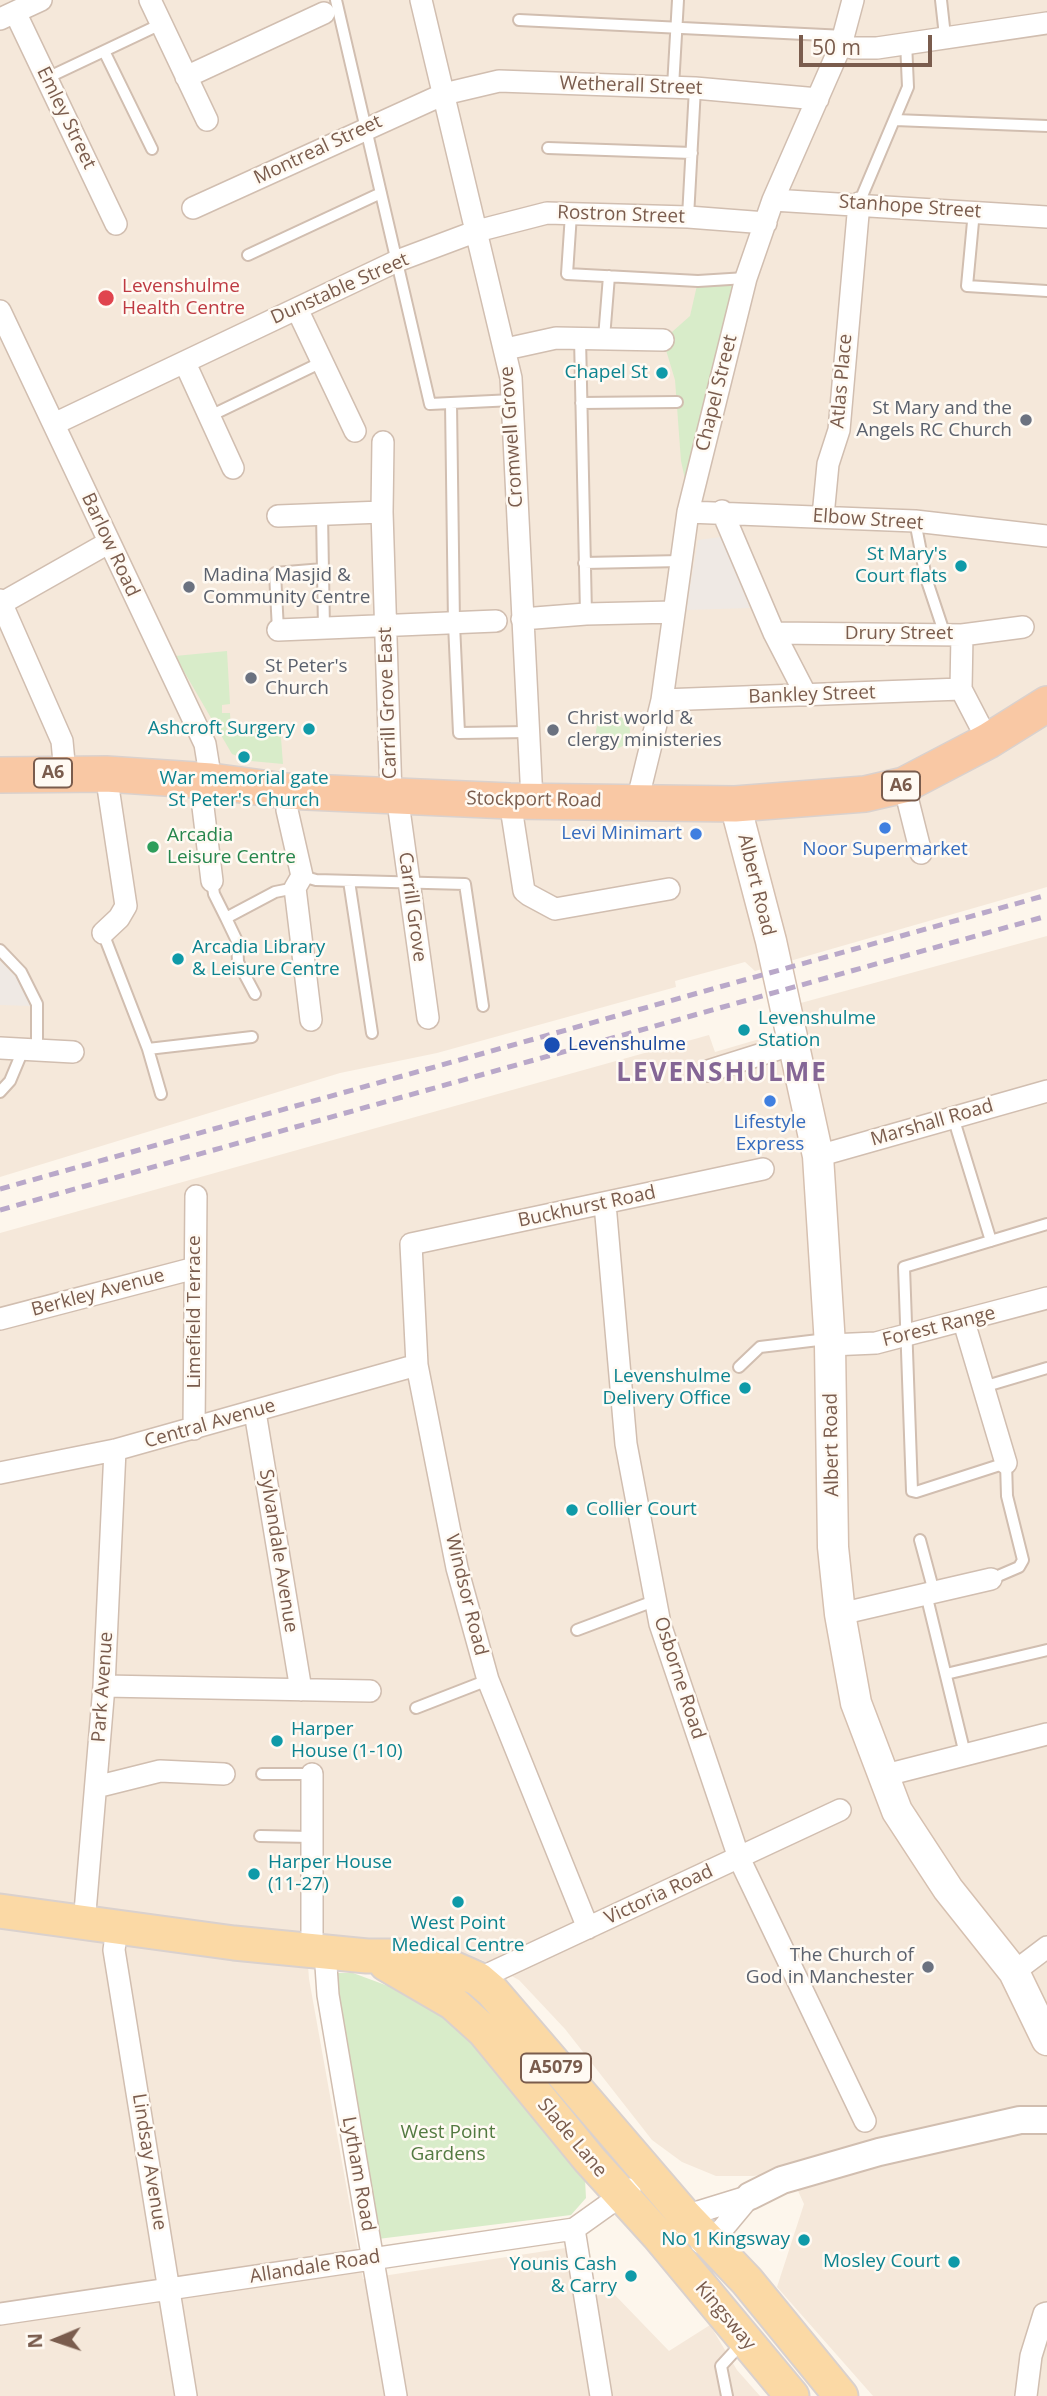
<!DOCTYPE html>
<style>
body{margin:0}
#map{position:relative;width:1047px;height:2396px;overflow:hidden;background:#fdf6ec;font-family:"Open Sans",sans-serif}
canvas{display:block}
.north{position:absolute;left:21px;top:2305px;width:70px;height:70px;-webkit-text-stroke:5px #fffaf3;paint-order:stroke;rotate:268deg;font-size:19px;font-weight:700;line-height:28px;text-align:center;color:#7a5c4d}
.north::after{content:'';display:block;margin:auto;width:24px;height:32px;background:#7a5c4d;clip-path:polygon(50% 0,100% 100%,50% 72%,0 100%)}
.scale{position:absolute;left:799px;top:35px;width:133px;height:32px;box-sizing:border-box;border:4px solid #7a5c4d;border-top:0;padding-left:9px;font-size:21px;line-height:24px;white-space:nowrap;color:#7a5c4d;-webkit-text-stroke:5px #fffaf3;paint-order:stroke}
</style>
<div id="map">
<canvas width="1047" height="2396"></canvas>
<div class="north">N</div>
<div class="scale">50 m</div>
</div>
<script>
const c = document.querySelector('canvas').getContext('2d');
c.lineJoin = 'round';
function fill(path, color) { c.fillStyle = color; c.fill(path, 'evenodd'); }
const shape = rows => new Path2D(rows.map(r => 'M' + r).join(''));
function stroke(path, color, width, dash) { c.strokeStyle = color; c.lineWidth = width; c.lineCap = dash ? 'butt' : 'round'; c.setLineDash(dash || []); c.stroke(path); }
function write(font, color, halo, rows, align = 'center') {
  c.font = font + ' "Open Sans",sans-serif'; c.lineWidth = 5; c.setLineDash([]); c.textBaseline = 'middle'; c.strokeStyle = halo; c.fillStyle = color; for (const [text, x, y, turn = 0] of rows) {
    c.save(); c.translate(x, y); c.rotate((+turn || 0) * Math.PI / 180); c.textAlign = isNaN(turn) ? turn : align; if (halo) c.strokeText(text, 0, 0); c.fillText(text, 0, 0); c.restore();
  }
}
const residential = shape([
 [0,0,1047,0,1047,887,755,971,745,962,675,981,676,987,437,1053,340,1073,0,1177],
 [1047,936,1047,2396,873,2396,777,2287,804,2204,789,2171,753,2176,716,2176,682,2162,652,2140,565,2029,519,1980,482,1960,392,1940,306,1938,309,1979,363,2279,572,2247,580,2298,613,2293,669,2351,710,2325,737,2370,760,2396,0,2396,0,1233,709,1035,715,1052,780,1033,775,1010]
]);
const industrial = shape([
 [721,537,750,608,686,610,698,540],
 [0,961,19,980,31,1006,0,1005]
]);
const green = shape([
 [746,278,690,502,681,461,675,380,663,340,690,316,698,281],
 [227,651,230,704,222,705,222,713,230,713,231,730,280,725,283,764,251,761,232,754,175,656],
 '596 732a17 17 0 1 1 34 0a17 17 0 1 1-34 0Z',
 [332,1973,353,1973,407,1993,455,2019,585,2179,586,2198,571,2215,378,2239]
]);
const service = shape([
 [336,0,430,404,513,400],
 [941,0,945,36],
 [519,20,845,36],
 [49,77,104,51],
 [673,87,678,0],
 [895,120,1047,126],
 [548,148,692,153],
 [152,149,104,51,161,24],
 [859,203,908,87,906,42],
 [974,211,967,286,1047,291],
 [571,214,567,274,698,281,746,278],
 [688,217,695,88],
 [248,255,381,193],
 [580,338,586,614],
 [604,338,609,276],
 [451,403,454,624,459,733,528,732],
 [581,403,677,402],
 [210,416,322,362],
 [322,514,324,629],
 [915,521,926,578,945,635],
 [584,563,681,561],
 [278,630,275,573,323,569],
 [302,876,316,880,465,884,483,1006],
 [212,881,214,894,226,918],
 [349,881,372,1033],
 [103,933,148,1049,161,1094],
 [0,950,21,972,37,1004,37,1050],
 [255,994,238,962,237,941,226,918,275,892,295,888],
 [148,1049,252,1037],
 [0,1092,10,1081,23,1050],
 [953,1117,991,1241],
 [739,1367,760,1347,827,1339],
 [983,1387,1047,1368],
 [920,1540,934,1592],
 [991,1579,1019,1567,1023,1560,1007,1496,1006,1463,916,1492,912,1491,904,1267,1047,1224],
 [926,1594,965,1754],
 [577,1630,654,1601],
 [946,1674,1047,1650],
 [416,1708,488,1680],
 [262,1774,312,1774],
 [260,1836,311,1837],
 [727,2396,721,2366,743,2342]
]);
const minor = shape([
 [150,0,207,120],
 [421,0,511,378,532,800],
 [15,12,116,224],
 [0,19,41,0],
 [841,45,853,48,877,48,1047,23],
 [186,77,324,13],
 [773,200,1047,217],
 [193,208,444,94,499,81,695,88,818,99],
 [297,309,355,431],
 [0,311,205,744,211,781,203,807,212,881],
 [506,349,556,338,663,340],
 [185,363,233,468],
 [54,424,397,261,477,231,547,213,688,217,766,223],
 [383,442,382,512,391,796],
 [722,511,774,633,806,695],
 [688,512,915,521,1047,536],
 [278,516,382,512],
 [823,516,828,464,839,430,859,203],
 [0,600,62,741,65,773],
 [2,603,108,543],
 [522,619,586,614,674,612],
 [278,630,496,621],
 [774,633,962,635,1023,627],
 [962,635,961,689,988,741],
 [662,700,961,689],
 [904,785,921,853],
 [289,791,287,810,302,876,295,888,311,1020],
 [397,795,428,1018],
 [510,801,524,891,529,895,555,909,669,889],
 [637,802,662,700,688,512,746,278,773,200,841,45,853,0],
 [103,933,119,918,126,906,106,774],
 [0,1048,73,1052],
 [708,1071,794,1044],
 [818,1156,1047,1091],
 [605,1204,626,1444,660,1624,739,1858,865,2121],
 [0,1319,195,1268],
 [964,1322,1006,1463],
 [830,1345,876,1343,1047,1298],
 [255,1412,301,1690],
 [194,1429,196,1196],
 [0,1473,115,1450,417,1365],
 [840,1614,991,1579],
 [104,1686,370,1691],
 [312,1774,312,1950],
 [882,1776,1047,1734],
 [96,1787,160,1771,224,1774],
 [84,1924,104,1686,115,1450],
 [117,1928,114,1950,186,2396],
 [588,1928,488,1680,457,1568,417,1365,411,1244,763,1169],
 [325,1951,328,1995,396,2396],
 [1014,1972,1047,1947],
 [478,1979,840,1810],
 [683,2224,685,2216,750,2196],
 [574,2229,601,2396],
 [701,2243,710,2244,750,2196],
 [0,2314,574,2229,630,2189],
 [1026,2396,1031,2356,1044,2314,1047,2313]
]);
const tertiary = shape([
 [750,2196,782,2180,879,2152,1020,2120,1047,2120]
]);
const secondary = shape([
 [735,804,771,941,818,1156,830,1345,833,1547,840,1614,856,1703,897,1811,948,1889,1014,1972,1047,2040]
]);
const primary = shape([
 [0,1911,234,1943,367,1956,401,1956,446,1965,478,1979,492,1991,685,2216,747,2281,841,2396],
 [386,1964,453,2003,484,2031,589,2159,658,2235,792,2396]
]);
const trunk = shape([
 [0,775,106,774,211,781,285,791,510,801,735,804,865,794,904,785,988,741,1047,704]
]);
const rail = shape([
 [0,1189,1047,895],
 [0,1210,1047,916]
]);
const markers = [
 [106,298,9,"#e0444e"],
 [662,373,7,"#0f9aa8"],
 [1026,420,7,"#6b7280"],
 [961,566,7,"#0f9aa8"],
 [189,587,7,"#6b7280"],
 [251,678,7,"#6b7280"],
 [309,729,7,"#0f9aa8"],
 [553,730,7,"#6b7280"],
 [244,757,7,"#0f9aa8"],
 [885,828,7,"#3f7fe0"],
 [696,834,7,"#3f7fe0"],
 [153,847,7,"#2e9e5b"],
 [178,959,7,"#0f9aa8"],
 [744,1030,7,"#0f9aa8"],
 [552,1045,9,"#1a4fb4"],
 [770,1101,7,"#3f7fe0"],
 [745,1388,7,"#0f9aa8"],
 [572,1510,7,"#0f9aa8"],
 [277,1741,7,"#0f9aa8"],
 [254,1874,7,"#0f9aa8"],
 [458,1902,7,"#0f9aa8"],
 [928,1967,7,"#6b7280"],
 [804,2240,7,"#0f9aa8"],
 [954,2262,7,"#0f9aa8"],
 [631,2276,7,"#0f9aa8"]
];
const shields = [
 [53,773,38],
 [901,786,38],
 [556,2068,70]
];
const shieldNames = [
 ["A6",53,773],
 ["A6",901,786],
 ["A5079",556,2068]
];
const streetNames = [
 ["Wetherall Street",631,86,2],
 ["Emley Street",66,118,64],
 ["Montreal Street",318,150,-25],
 ["Stanhope Street",910,207,4],
 ["Rostron Street",621,215,2],
 ["Dunstable Street",340,289,-24],
 ["Atlas Place",842,381,-85],
 ["Chapel Street",717,393,-76],
 ["Cromwell Grove",512,437,-94],
 ["Elbow Street",868,520,4],
 ["Barlow Road",110,545,65],
 ["Drury Street",899,634],
 ["Bankley Street",812,695,-2],
 ["Carrill Grove East",388,703,-92],
 ["Stockport Road",534,800,1],
 ["Albert Road",756,885,76],
 ["Carrill Grove",412,907,82],
 ["Marshall Road",932,1123,-16],
 ["Buckhurst Road",587,1207,-12],
 ["Berkley Avenue",98,1293,-15],
 ["Limefield Terrace",195,1312,-90],
 ["Forest Range",939,1327,-14],
 ["Central Avenue",210,1424,-16],
 ["Albert Road",832,1445,-91],
 ["Sylvandale Avenue",278,1551,81],
 ["Windsor Road",466,1595,76],
 ["Osborne Road",679,1678,72],
 ["Park Avenue",103,1687,-86],
 ["Victoria Road",659,1895,-25],
 ["Slade Lane",572,2138,50],
 ["Lindsay Avenue",149,2162,81],
 ["Lytham Road",358,2174,80],
 ["Allandale Road",315,2267,-9],
 ["Kingsway",725,2316,50]
];
const healthNames = [
 ["Levenshulme",122,287],
 ["Health Centre",122,309]
];
const cultureNames = [
 ["Chapel St",648,373],
 ["St Mary's",947,555],
 ["Court flats",947,577],
 ["Ashcroft Surgery",295,729],
 ["War memorial gate",244,779,"center"],
 ["St Peter's Church",244,801,"center"],
 ["Arcadia Library",192,948,"left"],
 ["& Leisure Centre",192,970,"left"],
 ["Levenshulme",758,1019,"left"],
 ["Station",758,1041,"left"],
 ["Levenshulme",731,1377],
 ["Delivery Office",731,1399],
 ["Collier Court",586,1510,"left"],
 ["Harper",291,1730,"left"],
 ["House (1-10)",291,1752,"left"],
 ["Harper House",268,1863,"left"],
 ["(11-27)",268,1885,"left"],
 ["West Point",458,1924,"center"],
 ["Medical Centre",458,1946,"center"],
 ["No 1 Kingsway",790,2240],
 ["Mosley Court",940,2262],
 ["Younis Cash",617,2265],
 ["& Carry",617,2287]
];
const worshipNames = [
 ["St Mary and the",1012,409,"right"],
 ["Angels RC Church",1012,431,"right"],
 ["Madina Masjid &",203,576],
 ["Community Centre",203,598],
 ["St Peter's",265,667],
 ["Church",265,689],
 ["Christ world &",567,719],
 ["clergy ministeries",567,741],
 ["The Church of",914,1956,"right"],
 ["God in Manchester",914,1978,"right"]
];
const shopNames = [
 ["Levi Minimart",682,834,"right"],
 ["Noor Supermarket",885,850],
 ["Lifestyle",770,1123],
 ["Express",770,1145]
];
const leisureNames = [
 ["Arcadia",167,836],
 ["Leisure Centre",167,858]
];
const transitNames = [
 ["Levenshulme",568,1045]
];
const parkNames = [
 ["West Point",448,2133],
 ["Gardens",448,2155]
];
const districtNames = [
 ["LEVENSHULME",722,1074]
];
fill(residential, '#f5e8da');
fill(industrial, '#efe9e4');
fill(green, '#d8ecc9');
stroke(service, '#d1beb0', 14);
stroke(minor, '#d1beb0', 24);
stroke(tertiary, '#d1beb0', 30);
stroke(secondary, '#d6c0b0', 33);
stroke(primary, '#dad1cd', 37);
stroke(trunk, '#dad1cd', 38);
stroke(service, '#fff', 10);
stroke(minor, '#fff', 21);
stroke(tertiary, '#fff', 26);
stroke(secondary, '#fff', 30);
stroke(primary, '#fbd9a5', 33);
stroke(trunk, '#f9c8a4', 35);
stroke(rail, '#b9a8c9', 5, [10, 7]);
for (const [x, y, r, color] of markers) { const dot = new Path2D(); dot.arc(x, y, r, 0, 2 * Math.PI); c.fillStyle = color; c.fill(dot); stroke(dot, '#fffaf3', 2.5); }
for (const [x, y, w] of shields) { const box = new Path2D(); box.roundRect(x - w / 2, y - 14.5, w, 29, 5); c.fillStyle = '#fffaf3'; c.fill(box); stroke(box, '#7a5c4d', 2); }
write('bold 18px', '#7a5c4d', null, shieldNames);
write('19px', '#7a5c4d', '#fffaf3', streetNames);
write('19px', '#be3a42', '#fffaf3', healthNames, 'left');
write('19px', '#0d838f', '#fffaf3', cultureNames, 'right');
write('19px', '#5b616d', '#fffaf3', worshipNames, 'left');
write('19px', '#366cbe', '#fffaf3', shopNames);
write('19px', '#27864d', '#fffaf3', leisureNames, 'left');
write('19px', '#164399', '#fffaf3', transitNames, 'left');
write('19px', '#537a41', '#fffaf3', parkNames);
c.letterSpacing = '2px';
write('bold 26px', '#846695', '#fffaf3', districtNames);
c.letterSpacing = '0px';
</script>
